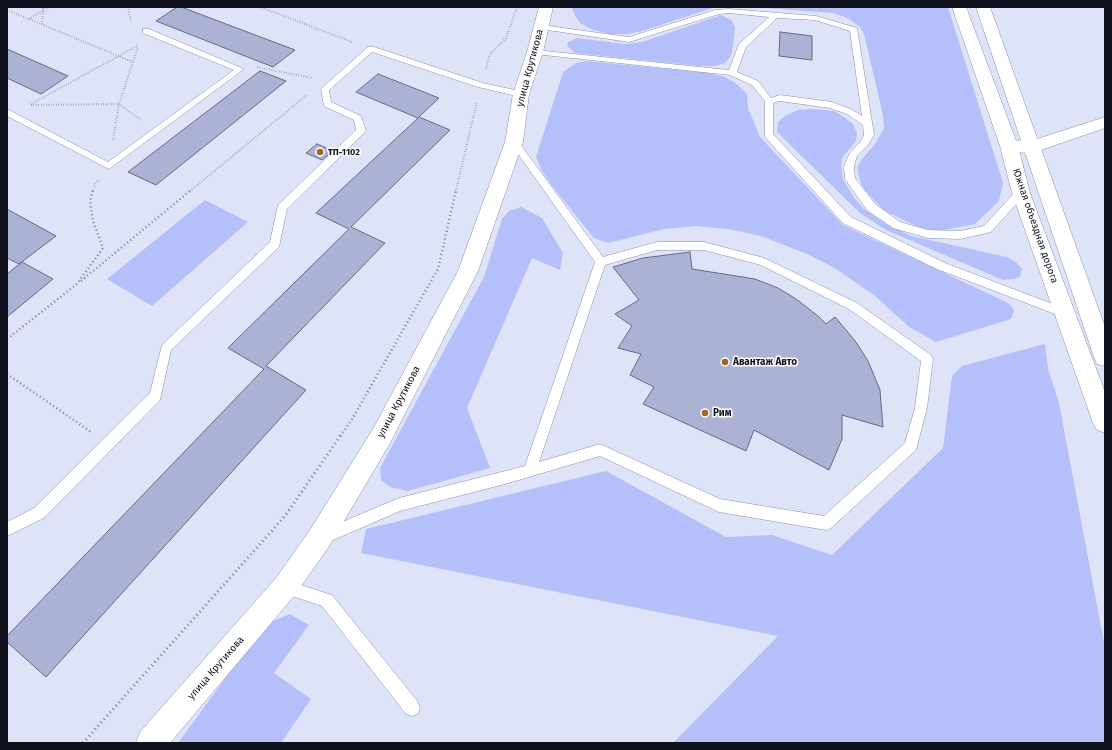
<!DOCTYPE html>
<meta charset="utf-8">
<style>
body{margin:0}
#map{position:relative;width:1112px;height:750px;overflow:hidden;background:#dfe3f8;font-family:"Fira Sans",sans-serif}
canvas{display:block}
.frame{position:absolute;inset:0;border:8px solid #10121e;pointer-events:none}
</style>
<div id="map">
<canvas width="1112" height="750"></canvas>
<div class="frame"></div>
</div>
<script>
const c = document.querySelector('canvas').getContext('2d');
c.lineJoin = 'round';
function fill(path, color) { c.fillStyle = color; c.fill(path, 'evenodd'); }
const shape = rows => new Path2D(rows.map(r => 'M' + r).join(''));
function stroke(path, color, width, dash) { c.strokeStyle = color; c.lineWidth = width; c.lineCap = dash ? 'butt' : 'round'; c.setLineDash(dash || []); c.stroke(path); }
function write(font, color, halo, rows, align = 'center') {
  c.font = font + ' "Fira Sans",sans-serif'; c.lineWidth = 3; c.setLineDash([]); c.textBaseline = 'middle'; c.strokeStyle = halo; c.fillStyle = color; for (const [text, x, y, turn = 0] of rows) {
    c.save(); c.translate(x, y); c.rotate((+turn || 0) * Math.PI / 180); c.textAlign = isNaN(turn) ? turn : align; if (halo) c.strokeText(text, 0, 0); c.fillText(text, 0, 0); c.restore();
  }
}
const green = shape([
 [572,7,716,7,642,31,628,34,610,34,591,29,580,23,575,16],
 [751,7,948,7,1003,183,999,201,975,224,939,231,918,227,885,211,866,192,861,183,858,173,858,166,862,159,875,144,884,128,883,115,864,34,860,27,849,19,834,13],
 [721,15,731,20,735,27,733,46,731,56,725,63,715,66,699,66,575,53,567,46,568,42,577,38,624,44,642,42],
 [586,61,708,73,725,77,737,84,747,94,748,108,760,137,843,225,1008,303,1014,310,1011,319,936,342,909,327,874,295,833,267,807,254,761,236,728,229,697,226,664,229,608,243,594,238,552,186,542,171,536,157,563,72,576,63],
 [813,109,834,111,844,117,853,124,857,133,856,141,842,158,841,167,843,179,855,199,864,209,885,223,911,236,1007,257,1016,262,1022,269,1020,277,1014,279,1003,280,886,230,860,213,777,132,778,122,785,116,798,110],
 [205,200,248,222,152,306,107,279],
 [521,207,542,218,563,253,560,270,532,258,467,408,490,468,408,491,390,487,381,480,380,468,484,277,502,219,509,211],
 [1045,344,1048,369,1059,403,1105,648,1105,743,673,743,778,636,361,553,366,529,606,471,726,537,772,535,832,555,943,448,952,376,962,366],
 [290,614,309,625,274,673,311,699,281,743,178,743,264,625]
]);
const building = shape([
 [177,7,181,7,295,50,273,67,156,21,177,7],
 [780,32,812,36,812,60,779,56,780,32],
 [7,49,68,76,41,94,7,78,7,49],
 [260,71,286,81,156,185,128,172,260,71],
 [378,74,439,98,419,117,450,130,351,227,385,243,266,366,306,390,46,677,7,642,7,636,264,369,228,348,349,229,316,213,418,118,356,92,378,74],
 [317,144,333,151,322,160,306,153,317,144],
 [7,209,56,236,19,264,7,258,7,209],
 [690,252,692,269,755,279,778,288,796,299,818,316,826,324,835,317,856,342,868,361,880,390,883,427,842,415,842,439,829,470,754,430,746,451,643,404,654,387,630,375,641,354,618,348,632,326,615,314,639,300,613,267,643,258,690,252],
 [22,262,53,279,7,317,7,274,22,262]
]);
const pathFar2 = shape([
 [128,7,131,22],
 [260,7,352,42],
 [7,10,133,62],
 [29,19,49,7],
 [42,24,43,7],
 [257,67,312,78],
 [486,69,490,54,506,38,517,7],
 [31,104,137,46],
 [31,105,119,104,141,120],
 [113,140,119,104,138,47],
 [93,191,95,184,99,180],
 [190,191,307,95],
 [456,191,477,101]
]);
const pathFar1 = shape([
 [81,281,191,190],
 [7,339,77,284,103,248,93,221,90,201,93,190],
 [7,374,91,432],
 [340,436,351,421,438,269,456,190]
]);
const path = shape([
 [83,743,285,516,341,435]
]);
const service = shape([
 [729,9,816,16,857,28,874,135,868,145,857,156,854,166,855,178,875,204,900,222,928,230,960,231,984,226,1017,190,1025,190,1026,193,991,232,987,233,960,239,928,238,893,228,867,210,845,179,844,166,850,153,861,141,864,135,863,125,847,114,830,108,780,101,773,103,773,134,851,217,945,263,1071,311,1073,314,1071,317,1063,317,937,269,843,223,765,137,765,101,752,85,730,75,535,54,531,52,535,50,729,70,739,44,769,17,729,13,719,14,629,42,541,29,537,27,541,25,629,37,715,10,729,9],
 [777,18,815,20,850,31,862,116,853,110,832,102,780,95,771,98,758,81,737,72,746,47,777,18],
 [143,29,149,29,244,69,109,169,7,116,7,109,108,162,234,70,143,33,143,29],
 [368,47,374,47,483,83,524,92,525,94,521,97,478,87,372,52,329,90,331,102,361,116,366,131,287,209,279,247,171,350,160,400,44,518,7,536,7,522,34,508,150,393,162,345,270,242,278,205,356,130,354,120,324,106,321,89,368,47],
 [514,139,517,140,603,257,657,242,704,242,764,258,857,303,931,355,933,359,927,408,916,450,831,528,826,530,719,512,600,456,505,484,400,511,324,544,319,542,317,537,319,532,399,498,525,466,595,262,511,144,511,140,514,139],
 [657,250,704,250,761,265,849,309,921,361,915,408,905,443,824,516,720,499,600,444,539,462,605,265,657,250],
 [285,580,332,595,418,702,420,708,418,714,412,716,406,714,322,606,280,592,278,587,280,582,285,580]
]);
const minor = shape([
 [539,7,553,7,543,52,529,94,523,142,478,271,389,445,328,548,294,596,170,743,136,743,140,732,276,578,310,530,373,429,458,271,505,142,513,94,527,52,539,7]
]);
const tertiary = shape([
 [1105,117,1105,128,1038,151,1032,153,1009,152,1003,150,1000,146,1003,142,1009,140,1031,141,1105,117]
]);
const primary = shape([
 [952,7,966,7,1018,146,1030,193,1105,392,1105,433,1097,430,1093,423,1012,193,1000,146,952,7],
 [976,7,990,7,1105,327,1105,366,1097,364,1094,357,976,7]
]);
const markers = [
 [320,152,4,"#9e6622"],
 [725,362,4,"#9e6622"],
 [705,413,4,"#9e6622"]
];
const farPoinames = [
 ["ТП-1102",328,152]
];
const streetNames = [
 ["улица Крутикова",530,68,-75],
 ["Южная объездная дорога",1035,226,71],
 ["улица Крутикова",399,402,-62],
 ["улица Крутикова",216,668,-49]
];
const poiNames = [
 ["Авантаж Авто",733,362],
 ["Рим",713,413]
];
fill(green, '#b5bff9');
fill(building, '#acb2d4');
stroke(building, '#646988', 1);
stroke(service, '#888eae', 1);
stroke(minor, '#888eae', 1);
stroke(tertiary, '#888eae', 1);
stroke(primary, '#888eae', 1);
stroke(pathFar2, '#7c7f90', 2, [0.5, 2]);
stroke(pathFar1, '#7c7f90', 2.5, [1, 3]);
stroke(path, '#7c7f90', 3, [1, 3.5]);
fill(service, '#fff');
fill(minor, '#fff');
fill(tertiary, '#fff');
fill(primary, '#fff');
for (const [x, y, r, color] of markers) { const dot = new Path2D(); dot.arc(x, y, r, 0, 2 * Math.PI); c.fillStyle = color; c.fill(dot); stroke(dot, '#fff', 1.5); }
write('bold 9px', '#10121e', '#fff', farPoinames, 'left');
write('10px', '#10121e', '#fff', streetNames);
write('bold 10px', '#10121e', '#fff', poiNames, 'left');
</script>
